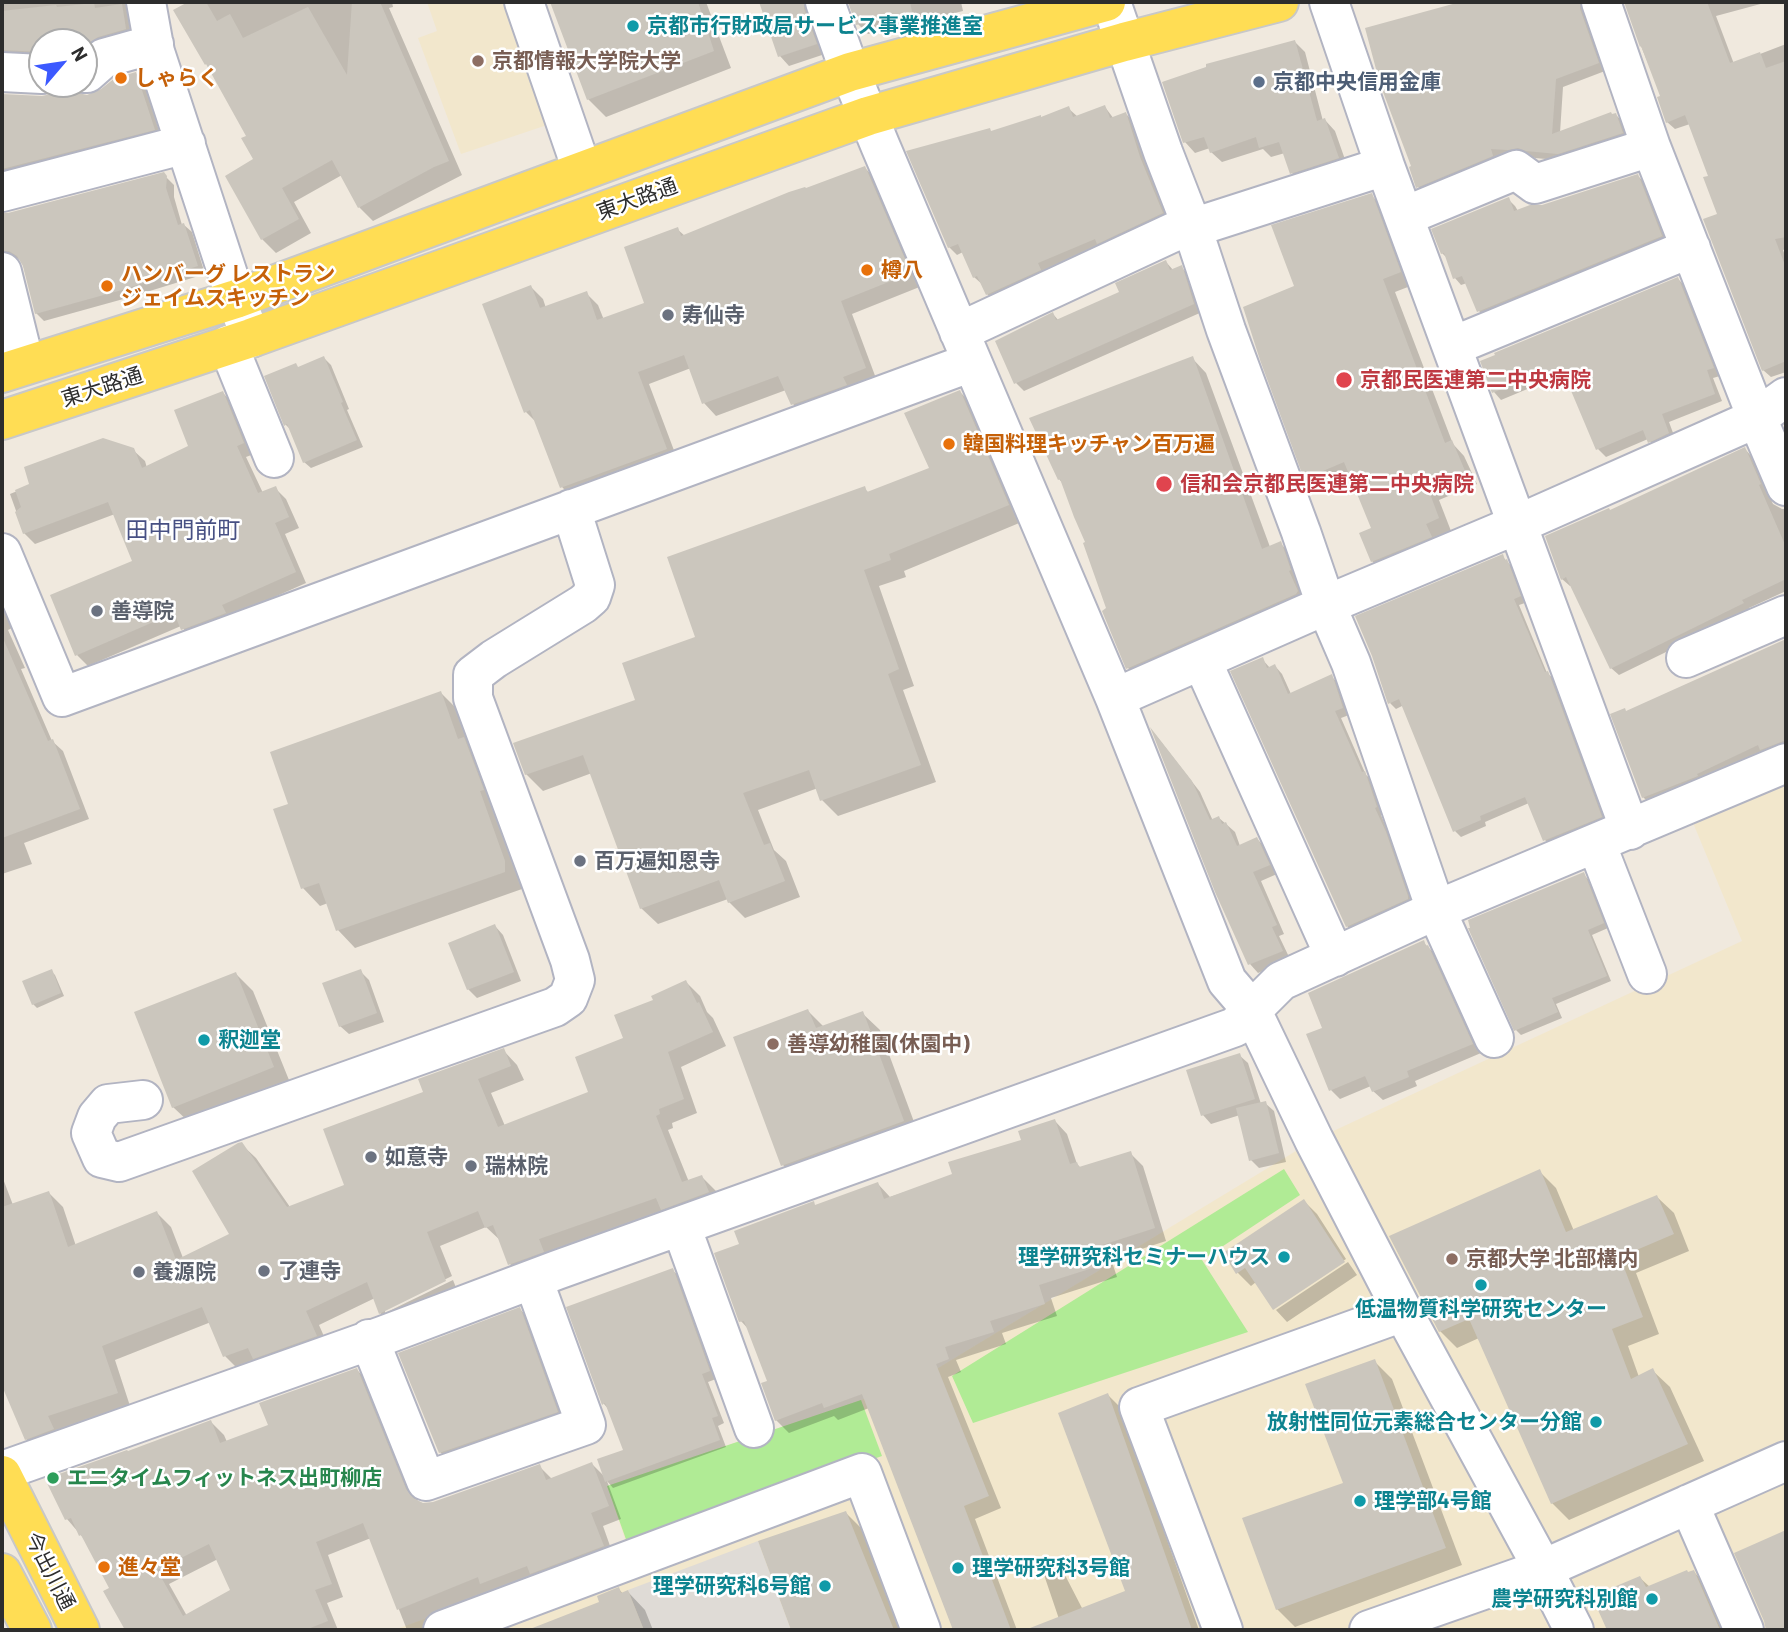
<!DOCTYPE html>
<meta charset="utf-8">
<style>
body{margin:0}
#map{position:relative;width:1788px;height:1632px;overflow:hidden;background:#f0e9de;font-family:Barlow,sans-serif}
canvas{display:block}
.frame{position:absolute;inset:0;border:4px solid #2d2d2d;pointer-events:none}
.north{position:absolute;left:28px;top:28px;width:70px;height:70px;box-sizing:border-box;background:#fff;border:2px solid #ababab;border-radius:50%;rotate:61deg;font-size:19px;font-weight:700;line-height:28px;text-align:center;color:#2d2d2d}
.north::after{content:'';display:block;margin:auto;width:24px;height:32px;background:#3c59ff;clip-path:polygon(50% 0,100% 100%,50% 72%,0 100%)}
</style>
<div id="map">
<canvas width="1788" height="1632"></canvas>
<div class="frame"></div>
<div class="north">N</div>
</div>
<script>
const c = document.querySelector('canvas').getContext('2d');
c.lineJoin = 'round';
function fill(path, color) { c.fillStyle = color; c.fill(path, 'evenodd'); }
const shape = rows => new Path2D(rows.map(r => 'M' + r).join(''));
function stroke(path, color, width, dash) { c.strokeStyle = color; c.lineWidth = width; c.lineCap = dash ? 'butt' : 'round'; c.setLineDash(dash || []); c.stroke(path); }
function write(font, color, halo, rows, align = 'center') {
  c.font = font + ' Barlow,"Noto Sans JP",sans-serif'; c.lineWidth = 5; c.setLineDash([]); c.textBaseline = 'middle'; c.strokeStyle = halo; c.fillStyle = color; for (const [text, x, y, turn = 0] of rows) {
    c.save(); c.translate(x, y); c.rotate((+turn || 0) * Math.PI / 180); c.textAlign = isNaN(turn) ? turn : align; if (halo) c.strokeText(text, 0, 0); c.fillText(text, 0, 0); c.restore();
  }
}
const education = shape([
 [427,2,504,2,547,125,461,154,418,38,437,31],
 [1786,776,1786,1630,394,1630,627,1545,607,1486,861,1400,920,1379,1314,1140,1742,941,1691,818]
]);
const green = shape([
 [1284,1169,1300,1195,1202,1260,1248,1332,973,1423,952,1376],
 [861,1400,882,1456,628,1545,607,1486]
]);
const plaza = shape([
 [758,1541,791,1630,644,1630,628,1590]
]);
const shadow = shape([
 [2,2,127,2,133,37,84,60,84,42,42,42,42,59,2,59],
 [190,2,392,2,393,7,389,8,462,175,373,221,359,207,342,175,294,202,311,233,276,253,262,239,256,160,248,136],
 [552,2,706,2,731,68,606,117,588,99],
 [761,2,816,2,825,54,789,66,780,56],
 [850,2,961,2,963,11,868,34,858,24],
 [1468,2,1512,2,1513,6,1523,2,1589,2,1605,71,1563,87,1560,133,1616,115,1623,122,1630,141,1567,161,1535,158,1527,155,1516,157,1497,155,1500,164,1426,194,1418,187,1413,166,1367,29],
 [1626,2,1768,2,1716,16,1734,64,1786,44,1786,249,1783,250,1786,258,1786,372,1771,377,1763,370,1719,215,1710,177,1690,124,1675,129,1667,122,1662,97,1641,46],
 [1295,42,1305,52,1323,121,1325,120,1335,131,1348,168,1302,183,1292,173,1285,153,1271,157,1263,149,1222,162,1211,152,1210,148,1195,153,1185,142],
 [136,74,144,81,161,137,2,180,2,96,41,98,53,95,63,84,67,84,72,93,87,97],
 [1105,107,1114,119,1126,114,1134,122,1148,167,1170,221,995,302,987,294,983,285,974,277,963,252,957,255,949,247,992,133,1069,109,1078,117],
 [865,168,877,180,922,286,852,314,877,381,805,416,793,404,786,390,716,416,704,403,691,368,649,384,678,461,574,499,562,487,537,423,526,412,531,287,543,299,546,308,586,293,598,305,604,320,646,304,677,229,685,236],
 [163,174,174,185,174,197,182,225,184,225,192,232,205,274,127,298,44,321,36,313,22,261,17,258,4,258,2,260,2,215,8,215],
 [1638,176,1645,183,1668,243,1486,318,1479,311,1467,283,1461,285,1455,278,1447,258,1442,253,1508,199,1515,206,1518,211,1542,207],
 [1371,195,1384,208,1413,285,1395,292,1453,444,1464,456,1477,484,1439,500,1451,531,1438,537,1386,575,1372,561,1374,529,1352,477,1319,491,1306,478,1296,287],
 [1166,262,1174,271,1181,267,1190,276,1202,312,1024,391,1016,383,1053,314,1059,321,1122,293],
 [1678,279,1686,287,1720,376,1713,378,1722,401,1669,422,1676,441,1657,449,1648,439,1606,457,1598,449,1566,375,1539,387,1537,385,1501,400,1494,392,1483,362],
 [324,358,331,365,349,409,347,410,363,447,311,468,304,462,292,431,286,425,266,377,299,368],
 [1192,358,1206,373,1270,547,1280,543,1294,557,1311,606,1142,682,1128,668,1087,543,1064,485,1059,479],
 [960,392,976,408,1024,521,904,571,906,577,879,586,914,686,903,690,936,782,838,816,822,800,818,788,758,810,774,850,786,861,800,897,745,918,729,902,728,899,658,924,641,908,592,773,543,791,526,774,637,701,698,638,864,488,869,493,932,469],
 [223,393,234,404,254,454,246,457,263,493,275,488,286,499,299,528,285,534,306,583,232,616,193,640,181,626,88,666,77,655,135,562,115,514,35,544,24,533,10,494,32,485,133,450,145,461,147,468,190,447],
 [1745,449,1752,457,1773,504,1782,509,1786,509,1786,591,1749,608,1750,611,1619,675,1611,668,1572,586,1570,586,1562,579,1611,512],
 [1502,556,1512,567,1525,603,1519,605,1547,673,1554,679,1607,823,1551,846,1545,840,1529,803,1485,822,1486,826,1461,837,1455,831,1404,705,1396,709,1390,703],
 [2,604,12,628,8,630,25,668,21,669,52,741,63,751,89,819,24,843,32,864,2,874],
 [1786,640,1786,751,1651,805,1643,797,1627,713],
 [1262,659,1270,668,1275,666,1282,674,1291,694,1331,676,1338,683,1349,715,1341,718,1366,775,1372,780,1383,814,1381,815,1392,841,1414,906,1354,933,1347,926],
 [441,693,458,710,522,880,522,889,355,948,338,930,328,903,320,906,303,888,291,805],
 [1155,734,1200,792,1213,821,1219,818,1226,824,1235,832,1240,846,1257,839,1265,847,1277,874,1261,881,1284,934,1279,936,1290,959,1258,973,1250,964],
 [1583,874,1588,879,1608,928,1592,935,1611,981,1556,1004,1562,1018,1521,1035,1516,1030],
 [495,926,503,935,521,981,477,998,468,989],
 [1423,942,1437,956,1481,1053,1415,1081,1417,1086,1383,1100,1373,1091,1371,1086,1340,1099,1331,1090,1325,1029],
 [51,971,55,975,64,996,37,1008,33,1004],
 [360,971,369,980,384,1022,349,1034,340,1026],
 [236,974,253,991,291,1085,191,1124,173,1107],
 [686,982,700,996,707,1012,713,1018,726,1046,681,1067,697,1113,672,1123,673,1128,668,1130,689,1182,702,1177,716,1191,722,1206,524,1278,510,1264,502,1242,486,1227,440,1246,452,1276,385,1309,385,1313,453,1280,459,1295,394,1327,380,1313,375,1298,319,1325,330,1350,239,1370,225,1356,211,1322,115,1360,130,1406,40,1453,26,1439,2,1376,2,1176,13,1205,49,1193,63,1207,76,1246,157,1213,171,1227,183,1258,232,1235,241,1144,256,1158,290,1207,346,1186,425,1093,503,1050,517,1065,524,1080,491,1093,505,1126,591,1093,625,1039,655,1001],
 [808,1011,824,1027,862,1013,880,1030,920,1138,800,1183,783,1165,735,1038],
 [1239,1055,1248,1063,1261,1104,1265,1103,1274,1111,1286,1162,1259,1168,1251,1160,1240,1115,1211,1124,1203,1115],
 [1055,1121,1067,1134,1077,1164,1081,1168,1130,1153,1143,1166,1166,1241,1111,1259,1117,1277,1051,1298,1057,1316,1002,1333,1006,1344,956,1360,961,1372,948,1377,1001,1508,975,1519,1017,1630,955,1630,869,1408,838,1420,834,1416,789,1433,776,1420,769,1382,750,1331,741,1321,741,1245,817,1207,878,1184,890,1197,954,1175,1023,1141],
 [1539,1171,1556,1188,1574,1231,1657,1197,1674,1213,1689,1251,1636,1273,1659,1334,1628,1346,1639,1377,1653,1371,1670,1387,1704,1461,1569,1520,1552,1503,1479,1338,1457,1348,1440,1331],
 [1304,1201,1317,1214,1346,1259,1274,1307,1256,1282,1251,1286,1238,1273,1225,1254],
 [1348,1262,1357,1275,1287,1322,1276,1310],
 [672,1270,680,1277,716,1379,708,1382,724,1423,718,1426,726,1447,613,1488,607,1481,621,1519,603,1526,615,1560,439,1630,407,1630,371,1538,328,1555,343,1597,327,1603,338,1630,127,1630,106,1592,111,1589,85,1540,67,1519,211,1422,224,1435,227,1442,270,1426,357,1370,370,1383,418,1502,421,1504,434,1503,539,1466,552,1479,592,1464,605,1477,626,1451,610,1411,604,1404,569,1308],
 [218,1559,232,1591,187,1616,169,1584],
 [520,1309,526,1316,563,1418,447,1459,440,1452],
 [1374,1361,1392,1379,1462,1565,1295,1627,1277,1609,1345,1484],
 [1108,1395,1120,1407,1199,1630,1029,1630,1059,1619,1042,1569,1053,1564,1066,1577,1083,1610,1128,1592],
 [846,1513,863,1530,903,1630,793,1630,761,1542],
 [1786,1532,1786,1630,1767,1630,1766,1621,1736,1554],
 [1694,1572,1710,1589,1729,1630,1609,1630,1601,1611,1611,1606,1640,1578,1650,1587],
 [619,1589,623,1594,628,1592,645,1610,653,1630,552,1630,549,1623,601,1603]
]);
const building = shape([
 [188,2,206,2,217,21,230,14,243,38,308,7,347,75,352,2,380,2,449,161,434,167,358,208,332,160,282,188,299,219,261,240,225,176,253,159,241,138,246,136,206,64,205,65,173,10],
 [550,2,698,2,714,51,587,100],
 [759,2,804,2,804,9,817,44,778,57],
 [848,2,910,2,912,12,856,25],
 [1460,2,1580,2,1580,9,1599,63,1556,79,1552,134,1611,112,1612,114,1616,113,1623,133,1558,154,1526,151,1518,148,1508,150,1491,149,1493,156,1416,188,1409,167,1411,166,1380,84,1365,28],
 [1624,2,1707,2,1730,63,1760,52,1766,68,1786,61,1786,237,1775,239,1786,268,1786,361,1762,371,1703,219,1717,214,1703,177,1708,176,1685,115,1666,123,1657,97,1660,96,1641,46,1640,47],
 [94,3,95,8,122,4,126,29,98,37,84,46,84,42,42,42,42,52,2,50,2,11,56,5,57,7],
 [1295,40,1317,121,1325,118,1339,158,1290,174,1279,142,1259,148,1256,137,1210,153,1204,137,1183,143,1162,82,1206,67,1206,64],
 [136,72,155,130,2,169,2,94,42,96,51,94,61,84,65,84,74,92,87,95,101,89,115,78],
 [1105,105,1110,118,1126,112,1140,157,1163,213,1097,244,1095,239,1038,263,1041,270,986,295,977,276,973,278,958,244,948,248,906,151,990,128,991,131,1041,115,1041,117,1069,106,1073,117],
 [865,166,911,273,841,301,866,368,843,377,847,385,791,405,778,376,702,404,684,355,638,372,667,449,560,488,530,410,524,413,482,304,531,285,540,308,587,291,597,320,644,303,624,247,678,227,681,236,789,192,805,187,806,188],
 [164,172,167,176,166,188,178,225,184,223,198,266,118,291,35,314,23,266,17,256,9,251,2,251,2,213,8,213],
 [1638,174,1662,236,1477,312,1462,276,1453,279,1444,253,1441,254,1431,229,1509,197,1514,211,1530,205,1542,205],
 [1372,193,1401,272,1383,279,1445,443,1452,440,1465,471,1427,486,1439,518,1426,524,1432,537,1371,562,1359,533,1371,528,1344,462,1304,479,1260,360,1243,307,1294,286,1271,225],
 [1166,260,1170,270,1182,265,1194,304,1014,384,995,341,1053,312,1056,320,1119,292,1115,283],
 [1678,277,1714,368,1707,370,1715,394,1662,414,1669,433,1648,443,1643,430,1596,450,1561,367,1529,380,1528,378,1492,393,1480,361,1495,355,1494,353],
 [324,356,343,402,341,403,357,440,303,463,287,424,284,426,264,376,296,363,298,367],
 [1193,356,1262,549,1281,541,1291,570,1289,571,1298,591,1296,594,1126,669,1102,611,1106,608,1083,543,1085,542,1074,517,1060,479,1058,480,1029,418],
 [960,390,1009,505,889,554,891,560,864,570,899,669,888,674,921,765,820,801,809,770,743,793,764,845,770,843,785,881,728,903,719,880,640,909,583,755,525,775,513,743,635,700,622,663,695,637,667,557,865,486,867,492,929,468,904,413],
 [223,391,244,443,237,446,258,493,276,486,289,517,275,523,296,572,222,605,226,613,181,630,174,613,75,656,50,595,132,561,108,502,23,534,15,512,21,507,15,490,29,484,24,467,103,438,134,448,142,468,188,446,174,410],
 [1745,447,1761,484,1759,485,1786,547,1786,579,1742,600,1744,603,1610,669,1566,577,1561,580,1545,536,1609,508,1610,510],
 [1503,554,1505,560,1507,559,1521,596,1514,599,1545,672,1548,671,1602,817,1543,841,1525,797,1480,816,1481,820,1453,832,1399,699,1388,704,1372,656,1355,616],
 [2,636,48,741,53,739,80,809,2,838],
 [1786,639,1786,740,1760,750,1758,745,1697,774,1698,776,1642,798,1610,714,1625,708,1626,711],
 [1263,657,1267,668,1275,664,1288,694,1332,674,1343,708,1335,711,1362,772,1365,771,1377,807,1375,808,1386,832,1408,896,1408,899,1346,927,1230,671],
 [441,691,458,739,464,737,484,790,480,791,505,861,505,872,336,931,319,883,301,889,273,809,288,804,270,752],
 [1150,727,1192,781,1210,820,1219,816,1222,824,1226,822,1237,846,1257,837,1270,865,1253,872,1277,925,1272,927,1283,951,1248,965,1215,892],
 [1584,872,1604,923,1588,930,1607,976,1552,998,1558,1012,1514,1031,1468,928,1470,928,1468,920],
 [495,924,514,972,467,990,448,943],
 [1424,940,1426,946,1428,945,1473,1044,1407,1071,1409,1077,1372,1092,1365,1076,1329,1091,1306,1034,1322,1028,1308,993],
 [52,969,61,993,32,1005,22,981],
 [361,969,377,1013,339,1027,322,983],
 [236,972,274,1067,172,1108,134,1012],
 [686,980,697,1003,699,1002,713,1032,668,1052,684,1099,659,1109,660,1114,656,1116,682,1182,702,1175,709,1192,661,1210,656,1198,539,1239,544,1252,508,1265,493,1225,485,1228,478,1211,427,1232,446,1281,379,1314,367,1282,306,1311,317,1336,253,1359,248,1348,223,1357,202,1307,102,1346,118,1393,48,1416,54,1429,25,1440,2,1386,2,1207,49,1191,68,1247,157,1211,176,1260,229,1234,192,1171,238,1143,242,1142,287,1207,344,1185,323,1129,423,1092,418,1079,504,1048,511,1066,478,1079,498,1127,588,1092,575,1057,623,1038,614,1015,653,1000,651,996],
 [808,1009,816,1028,863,1011,904,1121,781,1166,733,1037],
 [1240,1053,1255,1099,1201,1116,1186,1070],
 [1266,1101,1279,1153,1249,1161,1236,1108],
 [1055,1119,1070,1164,1077,1162,1079,1167,1131,1151,1155,1228,1099,1246,1105,1264,1039,1285,1045,1304,990,1321,994,1332,945,1347,949,1359,936,1364,989,1496,964,1506,1011,1630,953,1630,862,1394,824,1408,822,1403,775,1421,761,1383,767,1381,744,1321,739,1322,714,1253,739,1244,734,1231,814,1201,815,1205,878,1182,884,1199,952,1174,948,1162,1021,1140,1018,1131],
 [1540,1169,1566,1232,1657,1195,1674,1234,1620,1257,1643,1317,1612,1329,1631,1379,1653,1368,1688,1444,1551,1504,1469,1319,1439,1332,1389,1236],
 [1304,1199,1345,1262,1273,1310,1245,1268,1236,1274,1223,1253],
 [673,1268,710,1371,702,1374,718,1416,712,1418,720,1440,605,1482,597,1459,623,1450,605,1403,602,1405,566,1307],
 [520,1307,558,1412,439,1453,398,1353],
 [1375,1359,1446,1548,1276,1610,1242,1518,1343,1483,1305,1384],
 [357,1368,406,1489,413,1498,423,1503,433,1502,540,1464,546,1480,592,1462,609,1506,591,1513,604,1546,530,1574,527,1566,480,1584,478,1577,397,1610,363,1523,316,1542,332,1584,315,1590,328,1621,305,1630,125,1630,103,1591,109,1588,81,1535,79,1536,71,1518,65,1520,45,1479,127,1450,128,1451,211,1420,220,1443,268,1425,259,1403],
 [209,1544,230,1590,183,1616,157,1570],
 [1108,1393,1192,1630,1030,1630,1030,1628,1125,1591,1058,1413],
 [846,1511,894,1630,791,1630,758,1541],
 [1786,1530,1786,1630,1766,1630,1764,1621,1734,1553],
 [1687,1570,1688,1572,1694,1570,1720,1630,1607,1630,1598,1610,1609,1605,1602,1592,1640,1576,1646,1587],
 [619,1587,621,1593,628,1590,644,1630,531,1630,530,1629,599,1602,597,1596]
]);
const minor = shape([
 [146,2,155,52,236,299,251,338],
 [524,2,582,170],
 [825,2,850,72,880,145,1115,698,1227,981,1251,1009,1314,1140,1403,1312,1543,1569,1574,1630],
 [1111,2,1163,152,1191,224,1226,330,1301,532,1326,605,1351,663,1436,910,1494,1038],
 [1329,2,1385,166,1630,830],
 [1601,2,1651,147,1757,418,1786,486],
 [2,72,42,74],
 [84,73,87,73,104,58,154,44],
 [2,192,186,144],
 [1405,216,1516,170,1535,184,1651,147],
 [1192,228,1385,166],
 [2,272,25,365],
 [959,332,1191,224],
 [228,345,274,458],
 [1453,346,1691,248],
 [2,553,62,697,972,362],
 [1686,658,1786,615],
 [1202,661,1335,957],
 [1115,698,1326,605,1516,525,1757,418,1786,397],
 [1596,843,1647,974],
 [143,1100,108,1104,97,1117,91,1133,102,1158,119,1162,555,1007,568,998,575,980,570,960,473,698,473,675,494,659,583,604,591,597,595,585,571,509],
 [681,1226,754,1428],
 [369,1339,426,1481,586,1425,533,1279],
 [2,1471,382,1336,557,1270,1235,1027,1281,981,1436,910,1786,763],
 [1689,1504,1744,1630],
 [443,1630,862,1473,921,1630],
 [1223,1630,1139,1407,1403,1312],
 [1369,1630,1543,1569,1786,1461]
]);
const major = shape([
 [2,373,236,299,850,72,1106,2],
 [2,420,251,338,868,116,1124,42,1279,2],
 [2,1475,80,1630],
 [2,1573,32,1630]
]);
const markers = [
 [633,26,7,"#0f9aa8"],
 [478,61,7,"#8d6e63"],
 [121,78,7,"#e8710a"],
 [1259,82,7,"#5c6f8a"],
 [867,270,7,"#e8710a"],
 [107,286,7,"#e8710a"],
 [668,315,7,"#6b7280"],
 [1344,380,9,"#e0444e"],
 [949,444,7,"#e8710a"],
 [1164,484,9,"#e0444e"],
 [97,611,7,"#6b7280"],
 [580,861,7,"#6b7280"],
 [204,1040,7,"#0f9aa8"],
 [773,1044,7,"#8d6e63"],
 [371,1157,7,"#6b7280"],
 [471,1166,7,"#6b7280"],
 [1284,1257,7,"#0f9aa8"],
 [1452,1259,7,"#8d6e63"],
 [264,1271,7,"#6b7280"],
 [139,1272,7,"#6b7280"],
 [1481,1285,7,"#0f9aa8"],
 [1596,1422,7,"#0f9aa8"],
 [53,1478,7,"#2e9e5b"],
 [1360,1501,7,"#0f9aa8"],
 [104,1567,7,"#e8710a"],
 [958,1568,7,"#0f9aa8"],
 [825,1586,7,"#0f9aa8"],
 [1652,1599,7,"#0f9aa8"]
];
const cultureNames = [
 ["京都市行財政局サービス事業推進室",647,26],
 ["釈迦堂",218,1040],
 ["理学研究科セミナーハウス",1270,1257,"right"],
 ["低温物質科学研究センター",1481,1309,"center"],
 ["放射性同位元素総合センター分館",1582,1422,"right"],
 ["理学部4号館",1374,1501],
 ["理学研究科3号館",972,1568],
 ["理学研究科6号館",811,1586,"right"],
 ["農学研究科別館",1638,1599,"right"]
];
const educationNames = [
 ["京都情報大学院大学",492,61],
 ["善導幼稚園(休園中)",787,1044],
 ["京都大学 北部構内",1466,1259]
];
const foodNames = [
 ["しゃらく",135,78],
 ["樽八",881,270],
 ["ハンバーグ レストラン",121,274],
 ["ジェイムスキッチン",121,298],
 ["韓国料理キッチャン百万遍",963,444],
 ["進々堂",118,1567]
];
const serviceNames = [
 ["京都中央信用金庫",1273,82]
];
const streetNames = [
 ["東大路通",637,199,-20],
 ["東大路通",102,387,-18],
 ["今出川通",50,1571,63]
];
const worshipNames = [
 ["寿仙寺",682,315],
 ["善導院",111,611],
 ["百万遍知恩寺",594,861],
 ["如意寺",385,1157],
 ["瑞林院",485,1166],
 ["了連寺",278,1271],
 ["養源院",153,1272]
];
const healthNames = [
 ["京都民医連第二中央病院",1360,380],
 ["信和会京都民医連第二中央病院",1180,484]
];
const leisureNames = [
 ["エニタイムフィットネス出町柳店",67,1478]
];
const neighbourhoodNames = [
 ["田中門前町",183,530]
];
fill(education, '#f2e7cc');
fill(green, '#b0eb95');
fill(plaza, '#dfdbd6');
fill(shadow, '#0003');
fill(building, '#cbc6bd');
stroke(minor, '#b2b4c2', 42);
stroke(major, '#c8c8c8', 42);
stroke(minor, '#fff', 38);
stroke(major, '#ffdd54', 38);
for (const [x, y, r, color] of markers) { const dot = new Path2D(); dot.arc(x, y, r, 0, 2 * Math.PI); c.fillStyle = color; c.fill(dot); stroke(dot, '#fff', 2.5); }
write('bold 21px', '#0d838f', '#fff', cultureNames, 'left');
write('bold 21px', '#785e54', '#fff', educationNames, 'left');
write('bold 21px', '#c56008', '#fff', foodNames, 'left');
write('bold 21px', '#4e5e75', '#fff', serviceNames, 'left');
write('21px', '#2d2d2d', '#fff', streetNames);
write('bold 21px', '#5b616d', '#fff', worshipNames, 'left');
write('bold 21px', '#be3a42', '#fff', healthNames, 'left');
write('bold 21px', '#27864d', '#fff', leisureNames, 'left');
write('23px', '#475083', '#fff', neighbourhoodNames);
</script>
